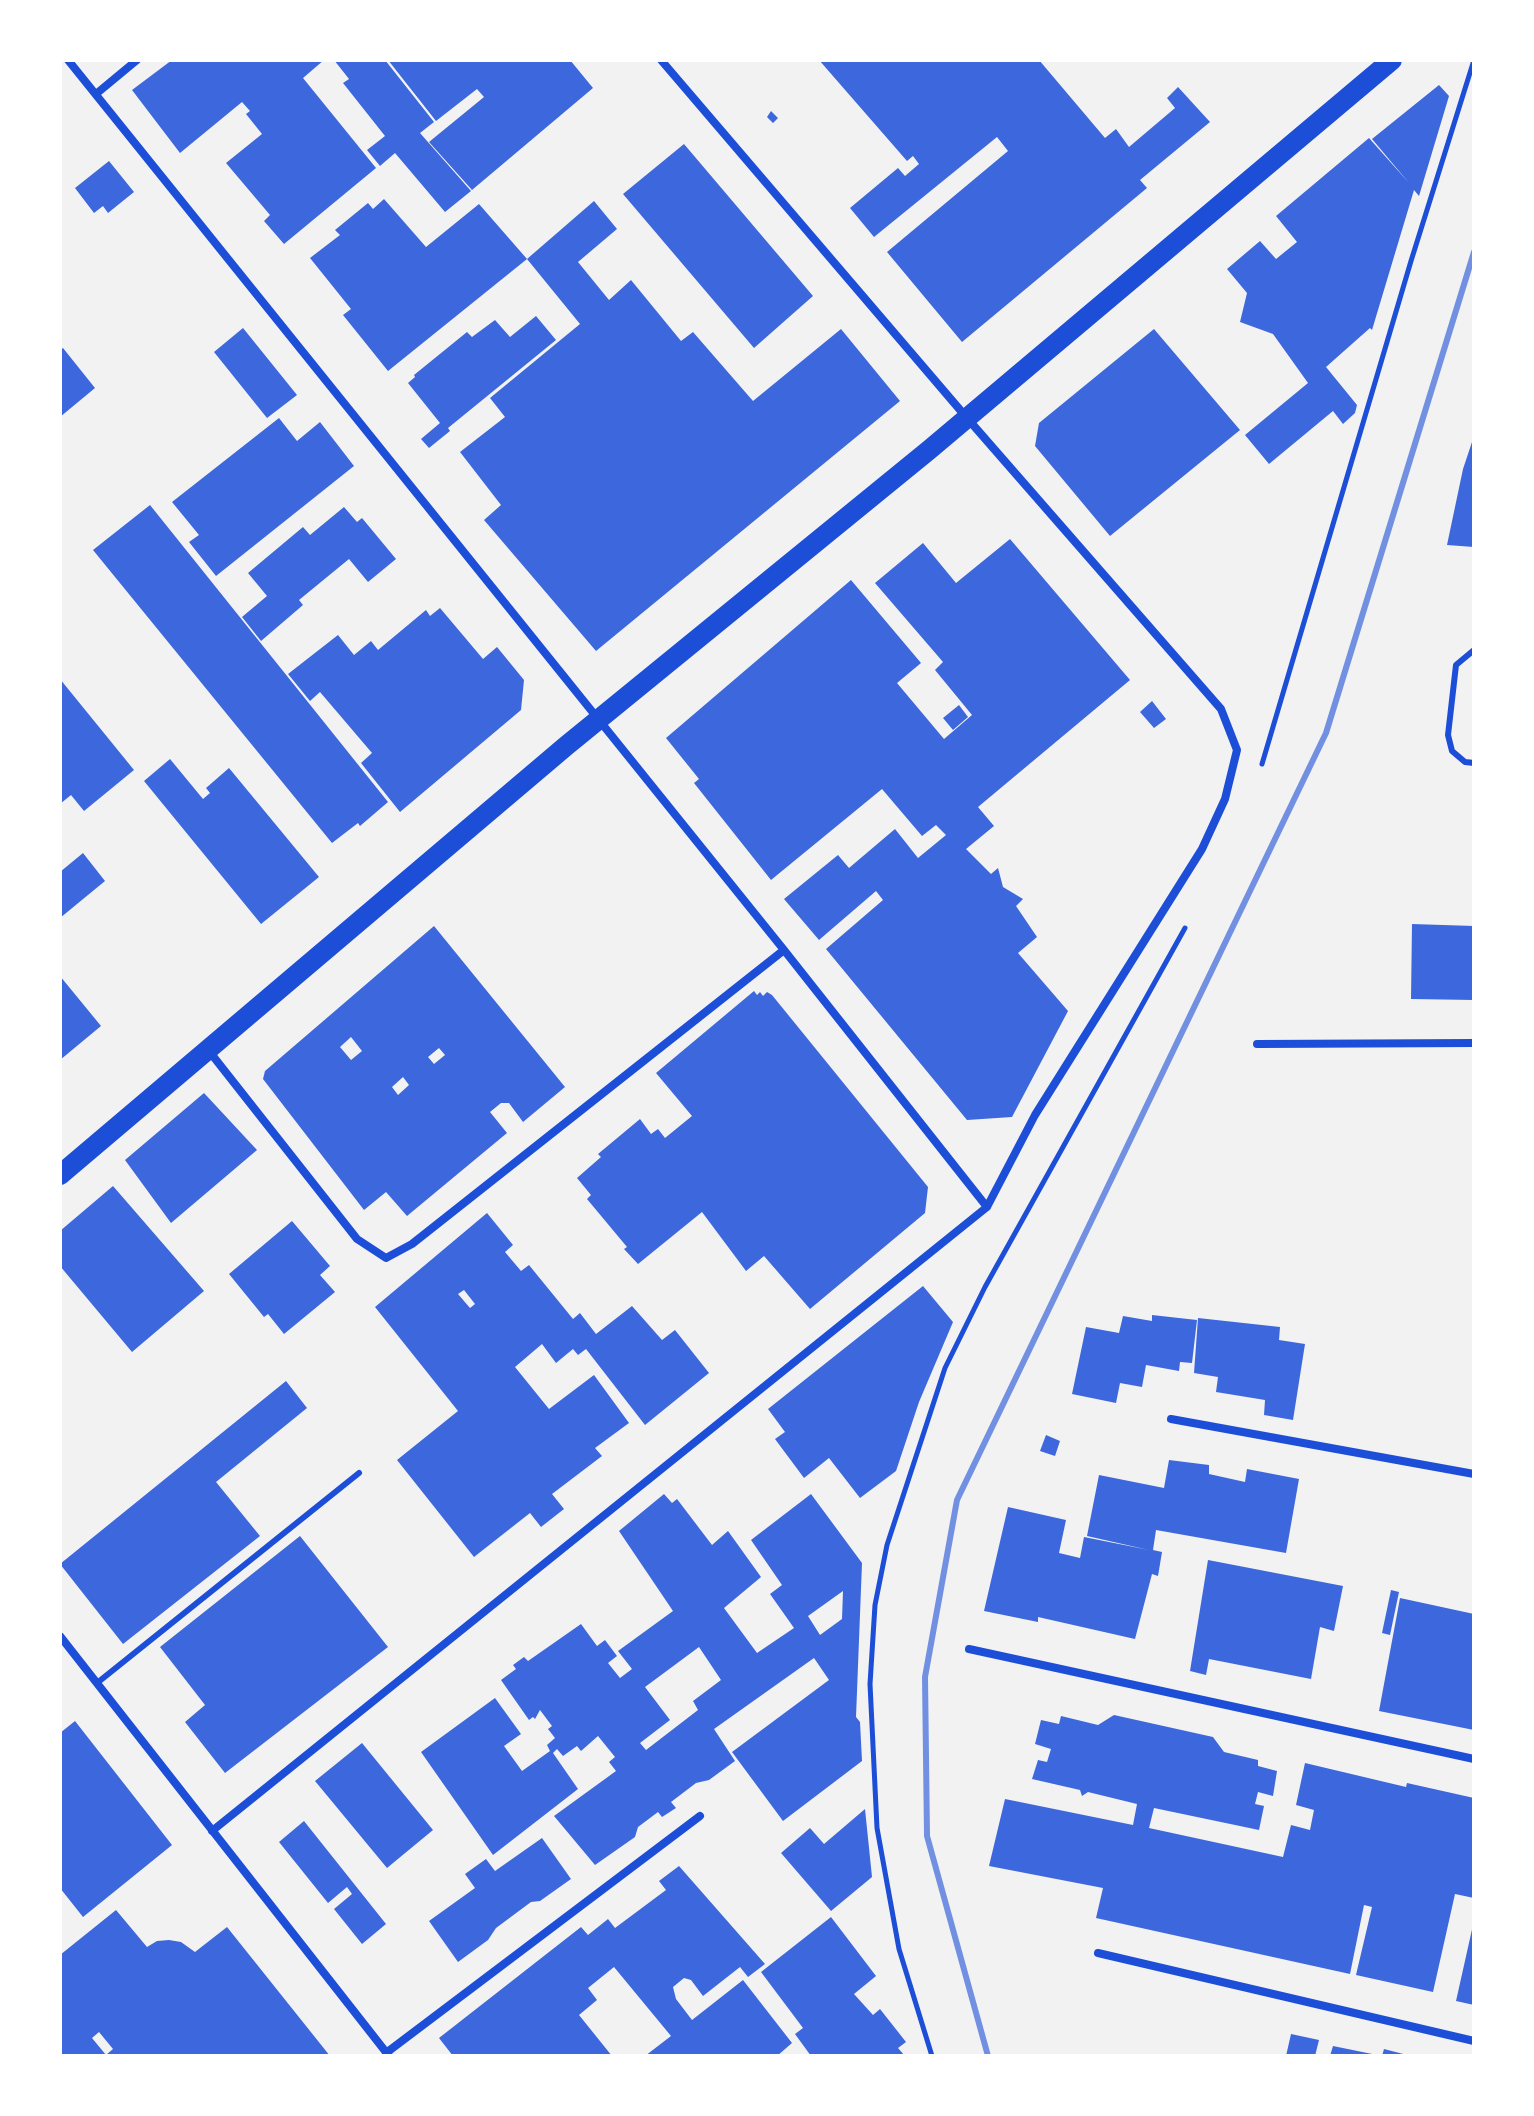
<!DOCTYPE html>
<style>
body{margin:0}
#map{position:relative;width:1534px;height:2116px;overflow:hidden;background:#f2f2f2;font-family:Karla,sans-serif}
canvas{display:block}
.frame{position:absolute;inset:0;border:62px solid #fff;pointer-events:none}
</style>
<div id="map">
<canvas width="1534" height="2116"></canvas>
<div class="frame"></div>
</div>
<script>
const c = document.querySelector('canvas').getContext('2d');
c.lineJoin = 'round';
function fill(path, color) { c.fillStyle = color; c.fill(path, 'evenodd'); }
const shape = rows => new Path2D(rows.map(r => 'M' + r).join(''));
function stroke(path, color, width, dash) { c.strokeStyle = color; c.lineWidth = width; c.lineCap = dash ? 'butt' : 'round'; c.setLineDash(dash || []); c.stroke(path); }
const building = shape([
 [172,60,324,60,303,78,376,168,284,244,264,221,270,215,226,163,262,134,246,114,250,111,242,102,180,153,132,90],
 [334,60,385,60,434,122,420,133,471,191,445,212,395,153,380,166,367,150,385,136,343,83,349,79],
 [388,60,570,60,593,88,472,190,429,142,484,97,477,89,436,121],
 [819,60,1039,60,1105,138,1116,129,1129,147,1175,108,1167,98,1178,87,1210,122,1140,180,1147,188,962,342,887,252,1008,151,997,137,874,237,850,208,898,168,905,176,919,164,913,156,907,161],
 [1439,85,1449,96,1419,196,1414,190,1372,330,1370,328,1326,367,1357,405,1355,413,1343,424,1333,411,1269,464,1245,435,1308,383,1273,334,1240,322,1247,293,1227,269,1260,241,1276,259,1297,242,1276,216,1369,138,1409,183,1372,139],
 [771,111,778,118,773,123,767,117],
 [684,144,813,296,754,348,623,194],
 [109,161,134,192,108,213,103,206,94,213,75,188],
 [384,199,426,247,479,204,527,259,388,371,343,315,351,309,310,258,340,235,335,230,368,203,373,209],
 [594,201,617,229,578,262,609,300,631,280,681,341,693,332,753,401,841,329,900,401,596,651,484,520,501,505,460,452,505,417,490,398,580,324,527,259],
 [536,316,556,340,448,428,450,431,429,448,421,439,440,423,408,383,415,377,414,375,467,332,472,337,495,320,510,337],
 [243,328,297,395,267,418,214,352],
 [1154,329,1240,430,1110,536,1035,446,1039,423],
 [63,348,95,388,60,417,60,350],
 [279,418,297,441,320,422,354,466,216,576,189,542,199,535,172,502],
 [1474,436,1474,547,1447,545,1463,469],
 [150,505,388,802,360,826,358,823,332,843,93,550],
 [344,507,357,522,362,518,396,559,368,582,349,559,299,600,303,605,261,641,242,617,267,596,248,573,303,527,310,535],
 [1010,539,1130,680,978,807,994,826,966,849,991,874,998,868,1003,887,1023,899,1016,906,1037,937,1018,953,1068,1011,1012,1117,967,1120,826,949,883,900,876,891,819,940,784,899,838,855,849,868,895,829,918,858,946,835,936,825,922,836,882,789,771,880,694,783,699,779,666,738,851,580,921,663,897,683,944,739,972,715,935,670,943,662,875,583,923,543,956,583],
 [440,608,483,659,497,647,524,680,521,710,400,812,361,763,372,753,320,692,310,701,288,674,338,635,354,655,371,641,378,650,426,610,430,616],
 [60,679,134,770,84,811,71,795,60,804],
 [1152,701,1166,719,1154,728,1140,712],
 [959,705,968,717,953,730,943,718],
 [170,759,203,799,210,793,206,788,229,768,319,877,261,924,144,781],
 [83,853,105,881,60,918,60,872],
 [1412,924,1474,926,1474,1000,1411,999],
 [434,926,565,1087,523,1122,509,1103,501,1103,490,1112,507,1133,407,1216,386,1192,364,1210,263,1079,265,1071],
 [351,1037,362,1051,351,1060,340,1047],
 [439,1048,445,1055,434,1064,428,1057],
 [403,1077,409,1085,398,1095,392,1087],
 [60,976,101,1026,60,1060],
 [754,991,757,995,760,992,763,996,767,992,772,995,928,1187,925,1213,810,1309,764,1256,746,1271,702,1212,638,1264,624,1249,627,1247,587,1199,591,1195,577,1178,601,1157,598,1154,640,1119,651,1134,658,1129,665,1138,692,1116,656,1073],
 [204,1093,257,1150,171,1223,125,1160],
 [113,1186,204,1291,132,1352,60,1266,60,1231],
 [487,1213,513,1245,505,1252,521,1271,529,1265,573,1319,580,1313,596,1334,632,1306,662,1340,675,1330,709,1373,645,1425,586,1349,578,1355,573,1349,556,1363,542,1344,515,1367,549,1409,594,1375,629,1423,595,1448,602,1456,552,1494,564,1509,541,1527,530,1513,474,1557,397,1460,458,1411,375,1307],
 [464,1290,475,1304,470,1308,458,1294],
 [292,1221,330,1266,320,1275,335,1292,284,1334,268,1314,264,1317,229,1274],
 [923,1286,953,1322,919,1402,896,1471,860,1498,829,1458,804,1478,775,1439,785,1432,768,1409],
 [1152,1315,1197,1320,1192,1363,1180,1362,1179,1371,1146,1365,1142,1387,1120,1383,1116,1403,1072,1394,1086,1327,1119,1333,1123,1316,1152,1321],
 [1198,1318,1280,1327,1279,1340,1305,1344,1293,1420,1264,1415,1265,1400,1216,1392,1218,1377,1194,1373],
 [286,1381,307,1408,216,1482,260,1536,123,1644,60,1564],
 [1046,1435,1060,1441,1055,1456,1040,1451],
 [1169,1460,1209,1465,1209,1474,1245,1482,1247,1469,1299,1479,1286,1553,1156,1530,1153,1550,1162,1552,1158,1576,1152,1574,1135,1639,1038,1617,1038,1622,984,1611,1008,1507,1066,1520,1059,1553,1080,1558,1084,1537,1149,1550,1087,1536,1099,1475,1164,1488],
 [664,1494,672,1503,677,1499,712,1545,728,1531,761,1577,724,1608,757,1653,794,1628,770,1594,782,1585,751,1540,811,1494,862,1563,856,1717,860,1722,862,1761,783,1821,732,1752,829,1680,814,1658,714,1729,735,1761,709,1780,696,1783,671,1802,676,1808,662,1817,658,1812,638,1827,635,1837,595,1865,554,1816,616,1771,609,1762,615,1757,598,1736,581,1751,577,1746,563,1756,557,1749,553,1753,578,1789,493,1855,421,1752,495,1698,521,1734,504,1746,522,1771,550,1751,547,1745,555,1738,548,1729,552,1726,540,1710,535,1719,533,1717,529,1720,501,1680,516,1669,513,1665,524,1657,528,1661,581,1624,597,1646,605,1640,617,1656,608,1663,620,1678,632,1669,618,1651,673,1611,619,1531],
 [843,1591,842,1619,820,1635,808,1616],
 [699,1647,721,1680,693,1701,698,1710,646,1750,640,1743,670,1720,645,1687],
 [300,1536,388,1647,225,1773,185,1722,205,1705,160,1647],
 [1208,1560,1343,1586,1334,1631,1320,1627,1311,1679,1209,1659,1206,1675,1190,1671],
 [1391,1590,1399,1592,1390,1635,1382,1633],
 [1400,1598,1474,1614,1474,1730,1379,1711],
 [1114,1715,1213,1737,1224,1752,1258,1760,1258,1766,1277,1771,1273,1796,1258,1792,1255,1804,1264,1806,1259,1830,1154,1808,1149,1828,1283,1857,1291,1825,1310,1830,1314,1810,1296,1805,1305,1763,1406,1787,1407,1783,1474,1798,1474,1898,1455,1894,1433,1992,1356,1975,1372,1907,1364,1905,1350,1974,1096,1918,1103,1888,989,1866,1005,1799,1133,1825,1137,1804,1088,1792,1082,1796,1080,1790,1032,1779,1038,1760,1047,1762,1051,1749,1035,1744,1041,1720,1059,1724,1061,1716,1098,1725],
 [75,1721,172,1845,83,1917,60,1888,60,1733],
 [362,1743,433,1830,387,1868,315,1781],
 [865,1809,872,1877,831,1911,781,1853,810,1828,824,1844],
 [304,1821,386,1924,362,1944,334,1909,352,1894,347,1887,328,1903,279,1842],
 [542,1838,571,1879,540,1901,531,1902,496,1928,488,1940,458,1962,429,1921,475,1888,465,1874,486,1859,495,1871],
 [679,1866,765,1964,748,1977,740,1967,703,1996,691,1980,684,1978,673,1987,676,1999,692,2020,743,1980,792,2043,777,2056,645,2056,671,2036,614,1967,588,1988,597,2000,579,2015,612,2056,453,2056,439,2038,581,1927,588,1935,608,1919,615,1928,666,1890,659,1881],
 [116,1910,147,1947,157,1941,169,1940,181,1942,195,1952,227,1927,330,2056,60,2056,60,1955],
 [99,2032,113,2049,106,2055,92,2038],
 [831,1917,876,1976,854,1994,873,2015,880,2009,906,2042,898,2048,905,2056,811,2056,795,2034,803,2028,761,1972],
 [1473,1925,1474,1925,1474,2005,1456,2001],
 [1291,2034,1319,2040,1315,2056,1286,2056],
 [1333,2046,1382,2056,1384,2049,1411,2056,1330,2056]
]);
const path = shape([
 [1262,764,1411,261,1474,60],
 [932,2056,899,1949,877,1828,870,1684,875,1605,887,1545,945,1368,985,1287,1185,928]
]);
const service = shape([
 [1474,650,1456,665,1448,735,1452,751,1465,762,1474,763],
 [97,1683,359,1473]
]);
const minor = shape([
 [68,60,784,950,987,1207],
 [96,94,137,60],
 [1257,1044,1474,1043],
 [209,1051,357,1239,386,1258,412,1244,784,950],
 [1171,1419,1474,1474],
 [60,1636,389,2056],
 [969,1649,1474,1759],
 [212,1831,987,1207,1035,1115,1202,849,1225,799,1237,750,1221,709,967,418,661,60],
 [1098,1953,1474,2041],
 [386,2053,700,1816]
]);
const primary = shape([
 [60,1175,566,746,929,450,1392,60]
]);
const rail = shape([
 [988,2056,927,1836,925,1677,957,1500,1326,733,1474,252]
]);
fill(building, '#3d67dc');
stroke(path, '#1d4ed8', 5);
stroke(service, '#1d4ed8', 6);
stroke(minor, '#1d4ed8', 8);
stroke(primary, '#1d4ed8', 20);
stroke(rail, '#7290e2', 6);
</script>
